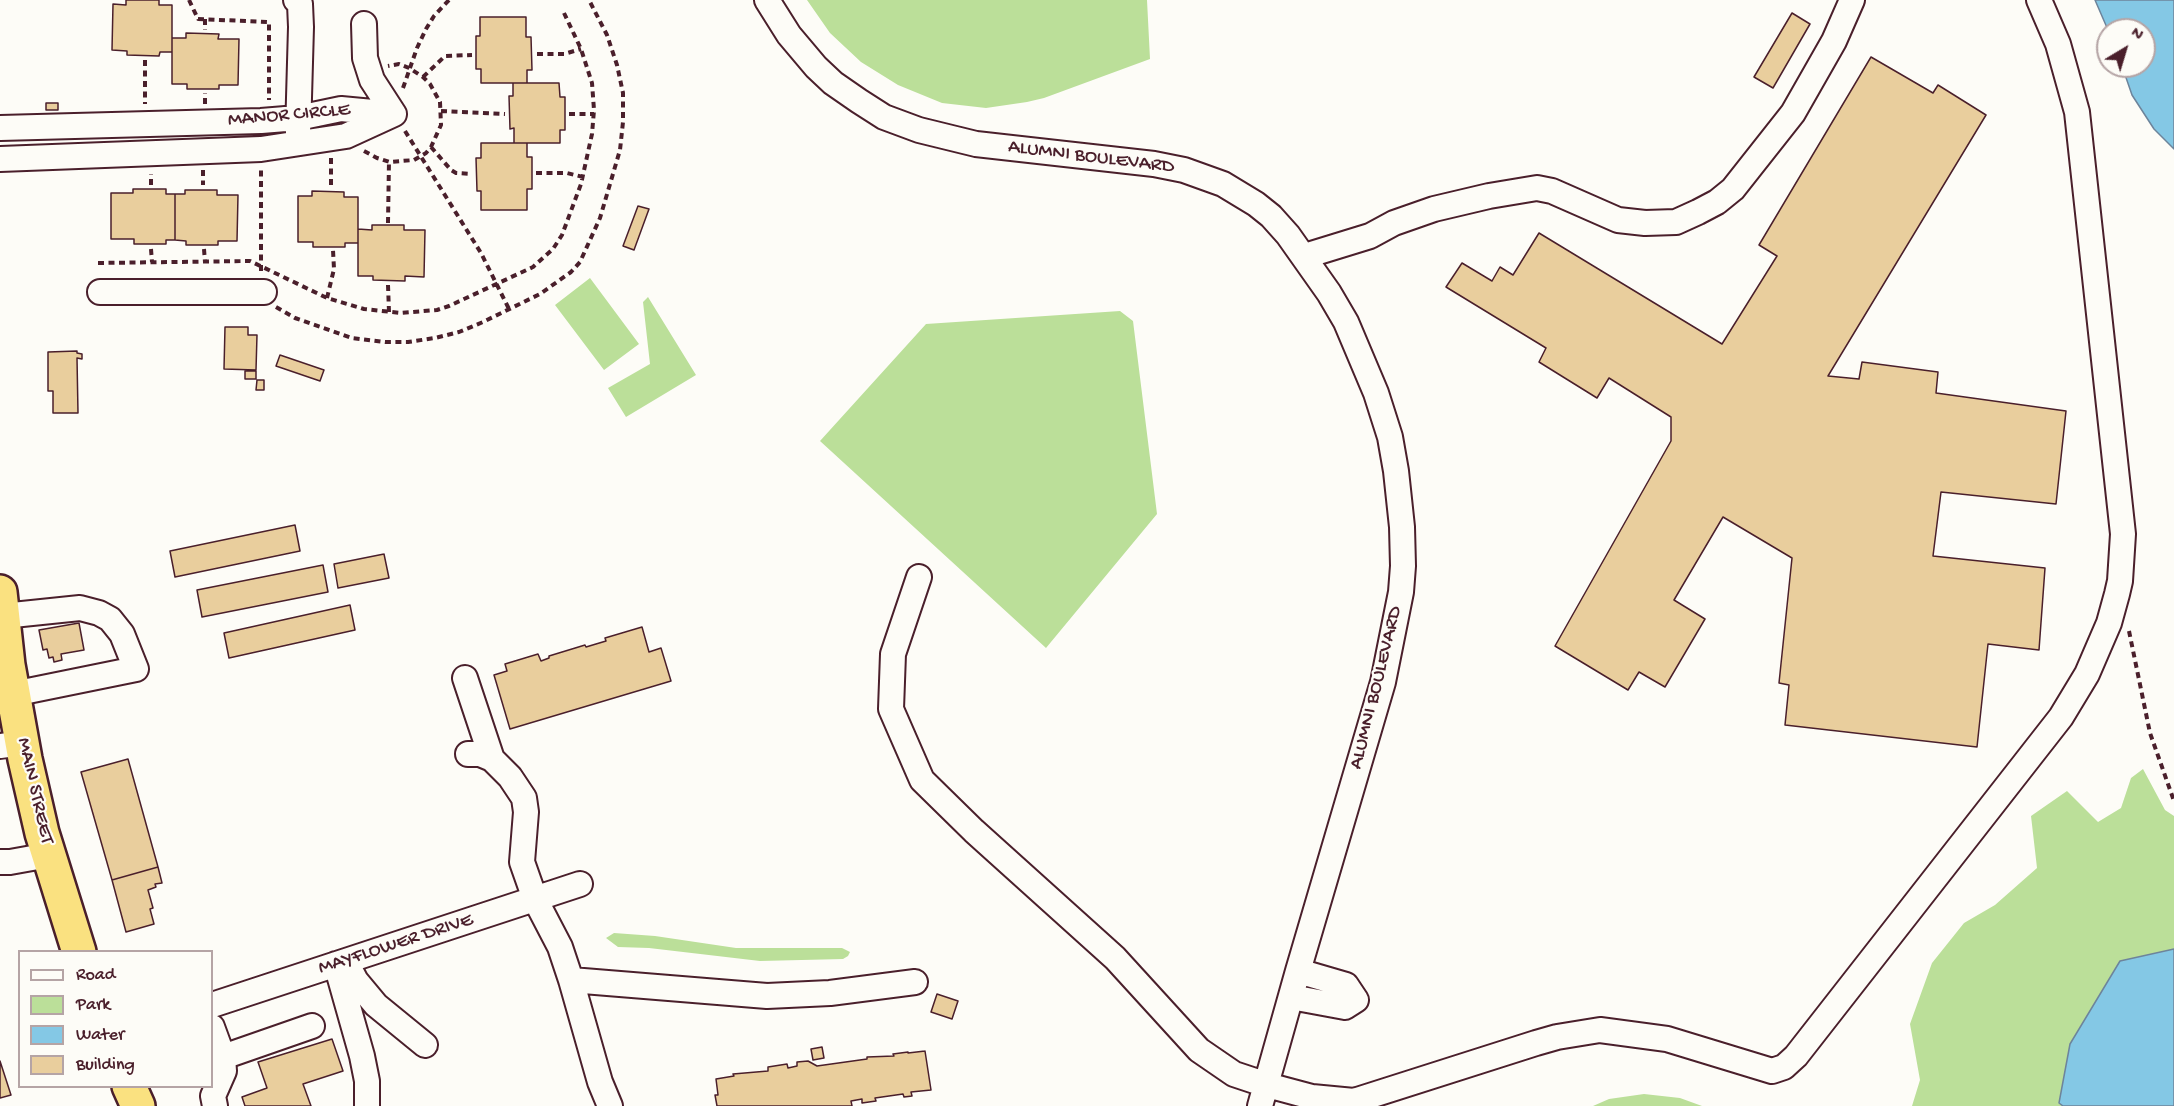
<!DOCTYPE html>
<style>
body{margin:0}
#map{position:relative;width:2174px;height:1106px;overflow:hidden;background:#fdfcf7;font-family:"Gochi Hand",sans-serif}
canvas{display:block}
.legend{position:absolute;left:18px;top:950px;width:195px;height:138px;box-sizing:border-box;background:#fdfcf7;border:2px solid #b5a4a5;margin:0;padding:8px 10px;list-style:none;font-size:18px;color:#4a1f2b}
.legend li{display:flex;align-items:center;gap:12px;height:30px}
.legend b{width:30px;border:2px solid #b5a4a5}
.north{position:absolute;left:2096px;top:18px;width:60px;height:60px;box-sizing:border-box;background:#fdfcf7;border:2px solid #b5a4a5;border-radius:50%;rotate:38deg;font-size:16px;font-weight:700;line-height:24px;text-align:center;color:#4a1f2b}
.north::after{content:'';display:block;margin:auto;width:21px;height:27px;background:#4a1f2b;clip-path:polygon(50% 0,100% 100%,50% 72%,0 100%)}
</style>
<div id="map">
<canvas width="2174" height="1106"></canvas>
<ul class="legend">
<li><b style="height:8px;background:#fdfcf7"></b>Road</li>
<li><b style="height:16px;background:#bbdf99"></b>Park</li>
<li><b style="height:16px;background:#84c8e5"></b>Water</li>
<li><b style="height:16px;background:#e9ce9d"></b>Building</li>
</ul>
<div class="north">N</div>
</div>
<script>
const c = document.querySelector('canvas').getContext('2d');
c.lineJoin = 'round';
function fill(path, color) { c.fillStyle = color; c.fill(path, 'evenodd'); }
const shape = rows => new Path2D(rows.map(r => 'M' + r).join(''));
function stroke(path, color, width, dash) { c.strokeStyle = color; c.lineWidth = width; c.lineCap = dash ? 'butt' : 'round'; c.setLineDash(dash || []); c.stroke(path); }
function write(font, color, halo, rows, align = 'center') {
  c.font = font + ' "Gochi Hand",sans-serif'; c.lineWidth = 4.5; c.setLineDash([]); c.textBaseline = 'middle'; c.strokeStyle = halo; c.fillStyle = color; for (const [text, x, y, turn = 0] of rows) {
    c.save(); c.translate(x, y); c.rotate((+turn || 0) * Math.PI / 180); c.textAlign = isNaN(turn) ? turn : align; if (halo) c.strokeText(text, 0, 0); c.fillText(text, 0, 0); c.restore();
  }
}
const green = shape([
 [807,0,1147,0,1150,59,1044,98,1027,102,986,108,942,103,898,85,861,62,830,33],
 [590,278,639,344,604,370,555,305],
 [648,297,696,375,626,417,608,388,650,364,643,302],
 [1120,311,1133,321,1157,514,1046,648,820,441,926,324],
 [2143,769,2165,810,2174,816,2174,949,2120,961,2059,1103,2063,1106,1912,1106,1920,1080,1910,1024,1932,963,1964,923,1995,905,2037,868,2031,816,2067,791,2098,822,2121,808,2131,778],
 [614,933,655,936,736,948,842,948,850,952,848,956,843,959,760,961,649,948,618,947,606,938],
 [1644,1094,1680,1098,1702,1106,1593,1106,1609,1099]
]);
const water = shape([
 [2095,0,2174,0,2174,149,2154,129,2132,95,2122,66,2144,66,2144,30,2108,30,2095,0],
 [2174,949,2174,1106,2063,1106,2059,1103,2070,1044,2120,961,2174,949]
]);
const building = shape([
 [126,0,159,0,159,5,172,5,172,52,160,52,159,56,127,55,127,51,112,50,113,4,126,5,126,0],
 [1792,13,1810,24,1773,88,1754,77,1792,13],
 [480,17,526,17,526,37,531,37,532,70,527,70,527,83,481,83,481,69,476,69,476,36,480,36,480,17],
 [186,33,219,34,218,39,239,39,238,85,219,85,219,89,187,89,187,84,172,84,172,38,186,38,186,33],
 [1871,57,1933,93,1938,85,1986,115,1828,376,1859,379,1862,362,1938,372,1936,393,2066,411,2056,504,1941,492,1933,556,2045,568,2039,650,1988,644,1977,747,1785,725,1789,685,1779,683,1792,558,1723,517,1674,600,1705,619,1665,687,1639,672,1628,690,1555,646,1671,441,1671,417,1609,378,1597,398,1539,362,1546,348,1446,287,1462,263,1492,281,1500,267,1513,275,1539,233,1722,344,1777,256,1759,245,1871,57],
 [513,83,559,83,560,97,565,97,565,130,560,130,560,143,514,143,514,128,510,129,509,96,513,96,513,83],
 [46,103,58,103,58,110,46,110,46,103],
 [481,143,527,143,527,157,532,157,532,189,527,189,527,210,481,210,481,191,477,191,476,158,481,158,481,143],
 [133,189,166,189,166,194,175,194,175,240,166,240,166,244,134,244,134,239,111,239,111,193,133,193,133,189],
 [185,190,217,190,217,195,238,195,237,241,218,241,218,245,186,245,186,241,175,240,175,194,185,194,185,190],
 [312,191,344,192,344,197,358,197,358,243,345,243,345,247,313,247,313,242,298,242,298,196,312,196,312,191],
 [638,206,649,209,634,250,623,246,638,206],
 [372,225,404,225,404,230,425,230,424,277,405,276,405,281,373,280,373,276,358,276,358,229,372,230,372,225],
 [225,327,248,327,248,335,257,335,256,370,224,369,225,327],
 [77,351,77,353,82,354,82,359,77,358,78,413,53,413,53,391,48,391,48,352,77,351],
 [280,355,324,370,320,381,276,366,280,355],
 [245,371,256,371,256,379,245,379,245,371],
 [257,380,264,380,264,390,256,390,257,380],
 [295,525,300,551,175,577,170,551,295,525],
 [384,554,389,578,338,588,334,564,384,554],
 [323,565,328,592,202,617,197,590,323,565],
 [350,605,355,630,229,658,224,633,350,605],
 [79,623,84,650,61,654,62,660,54,662,53,657,49,658,47,649,43,650,39,630,79,623],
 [642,627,649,652,661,648,671,681,510,729,494,675,507,671,505,664,538,654,541,661,549,658,549,656,585,645,586,647,606,641,605,638,642,627],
 [128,759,158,867,112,880,81,772,128,759],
 [158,867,162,883,155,884,156,887,148,890,153,908,150,909,154,924,126,932,112,880,158,867],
 [937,994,958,1001,952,1019,931,1012,937,994],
 [332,1039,343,1071,303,1084,311,1106,245,1106,242,1097,267,1088,258,1062,332,1039],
 [822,1047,824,1058,813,1060,811,1049,822,1047],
 [925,1051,931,1090,911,1092,912,1096,904,1097,903,1094,875,1098,876,1101,862,1103,862,1099,851,1101,852,1106,717,1106,715,1095,718,1095,716,1079,734,1076,733,1074,768,1071,768,1067,787,1064,788,1068,797,1066,797,1062,808,1061,817,1066,867,1059,867,1057,894,1056,893,1054,908,1052,908,1053,925,1051],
 [0,1061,11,1095,0,1098,0,1061]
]);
const path = shape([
 [189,0,198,19,269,22,269,100],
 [205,19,205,30],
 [537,54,564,54,581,49],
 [145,60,145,104],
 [423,77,445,56,472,55],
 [403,88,417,48,426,29,434,16,449,0],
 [205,104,205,93],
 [441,111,505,114],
 [569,114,594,114],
 [405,131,481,253,509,309],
 [431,147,451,170,456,173,472,174],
 [364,151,377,158,390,162,414,160,426,153,431,147,441,125,440,102,430,84,423,77,409,68,399,64,388,66],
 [331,158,331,187],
 [203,170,203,185],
 [536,173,567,173,583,177],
 [151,185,151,174],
 [388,223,389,161],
 [151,249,152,262],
 [204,249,205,262],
 [98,263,250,261,327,298,364,309,401,313,437,310,449,306,533,267,553,249,562,235,581,184,592,134,594,110,592,83,581,49,564,13],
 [261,271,261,170],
 [388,285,389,312],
 [327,298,334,269,333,250],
 [276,307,295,318,352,338,385,342,408,342,435,338,459,332,483,322,540,294,571,272,580,262,600,218,620,150,623,122,623,93,617,65,607,35,589,0],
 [2129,631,2150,733,2174,801]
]);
const minor = shape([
 [296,0,300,4,301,27,298,133],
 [767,0,789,35,816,67,833,83,859,101,884,117,919,130,976,144,1154,164,1184,170,1223,184,1256,204,1271,216,1288,235,1329,293,1346,322,1376,393,1390,437,1396,471,1402,527,1403,566,1401,592,1383,682,1298,971,1260,1106],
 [364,24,365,58,372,80,394,114],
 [0,128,261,121,298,118,341,109,394,114],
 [0,159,261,149,346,136,394,114],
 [1305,256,1370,236,1394,223,1434,209,1489,196,1537,188,1552,191,1618,220,1645,223,1676,222,1698,212,1717,202,1733,189,1793,113,1834,41,1852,0],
 [100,292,264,292],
 [919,577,893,654,891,709,922,780,974,831,1115,958,1199,1050,1234,1074,1267,1085,1312,1097,1354,1101,1536,1043,1557,1037,1600,1030,1667,1039,1772,1071,1784,1067,1796,1056,2061,717,2087,674,2109,623,2117,594,2120,581,2123,534,2077,112,2058,44,2039,0],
 [3,616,80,608,99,613,110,619,122,634,136,669,13,694],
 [465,678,492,759,510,777,524,798,526,812,522,862,535,899,560,947,571,980,600,1082,610,1106],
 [0,746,22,743],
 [468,754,480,754,492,759],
 [0,862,10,862,49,855],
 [346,962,356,981,376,1005,425,1045],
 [336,964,362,1056,367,1081,367,1106],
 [571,980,767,996,830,993,915,982],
 [1291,997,1345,1007,1356,1000,1346,985,1298,971],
 [212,1005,580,884],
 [212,1027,223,1057,224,1071,213,1096,215,1106],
 [223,1057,312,1026]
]);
const highway = shape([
 [0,592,8,665,25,759,42,833,79,952],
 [129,1086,138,1106]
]);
const streetNames = [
 ["MANOR CIRCLE",289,116,-5],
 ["ALUMNI BOULEVARD",1091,158,7],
 ["ALUMNI BOULEVARD",1377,688,-76],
 ["MAIN STREET",34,791,77],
 ["MAYFLOWER DRIVE",396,945,-18]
];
fill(green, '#bbdf99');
fill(water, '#84c8e5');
stroke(water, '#6d849b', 1.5);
fill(building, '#e9ce9d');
stroke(building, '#4a1f2b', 1.5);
stroke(minor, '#4a1f2b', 28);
stroke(highway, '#4a1f2b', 38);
stroke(path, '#4a1f2b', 4, [6, 4.5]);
stroke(minor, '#fdfcf7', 24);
stroke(highway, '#fae180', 33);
write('20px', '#4a1f2b', '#fdfcf7', streetNames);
</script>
